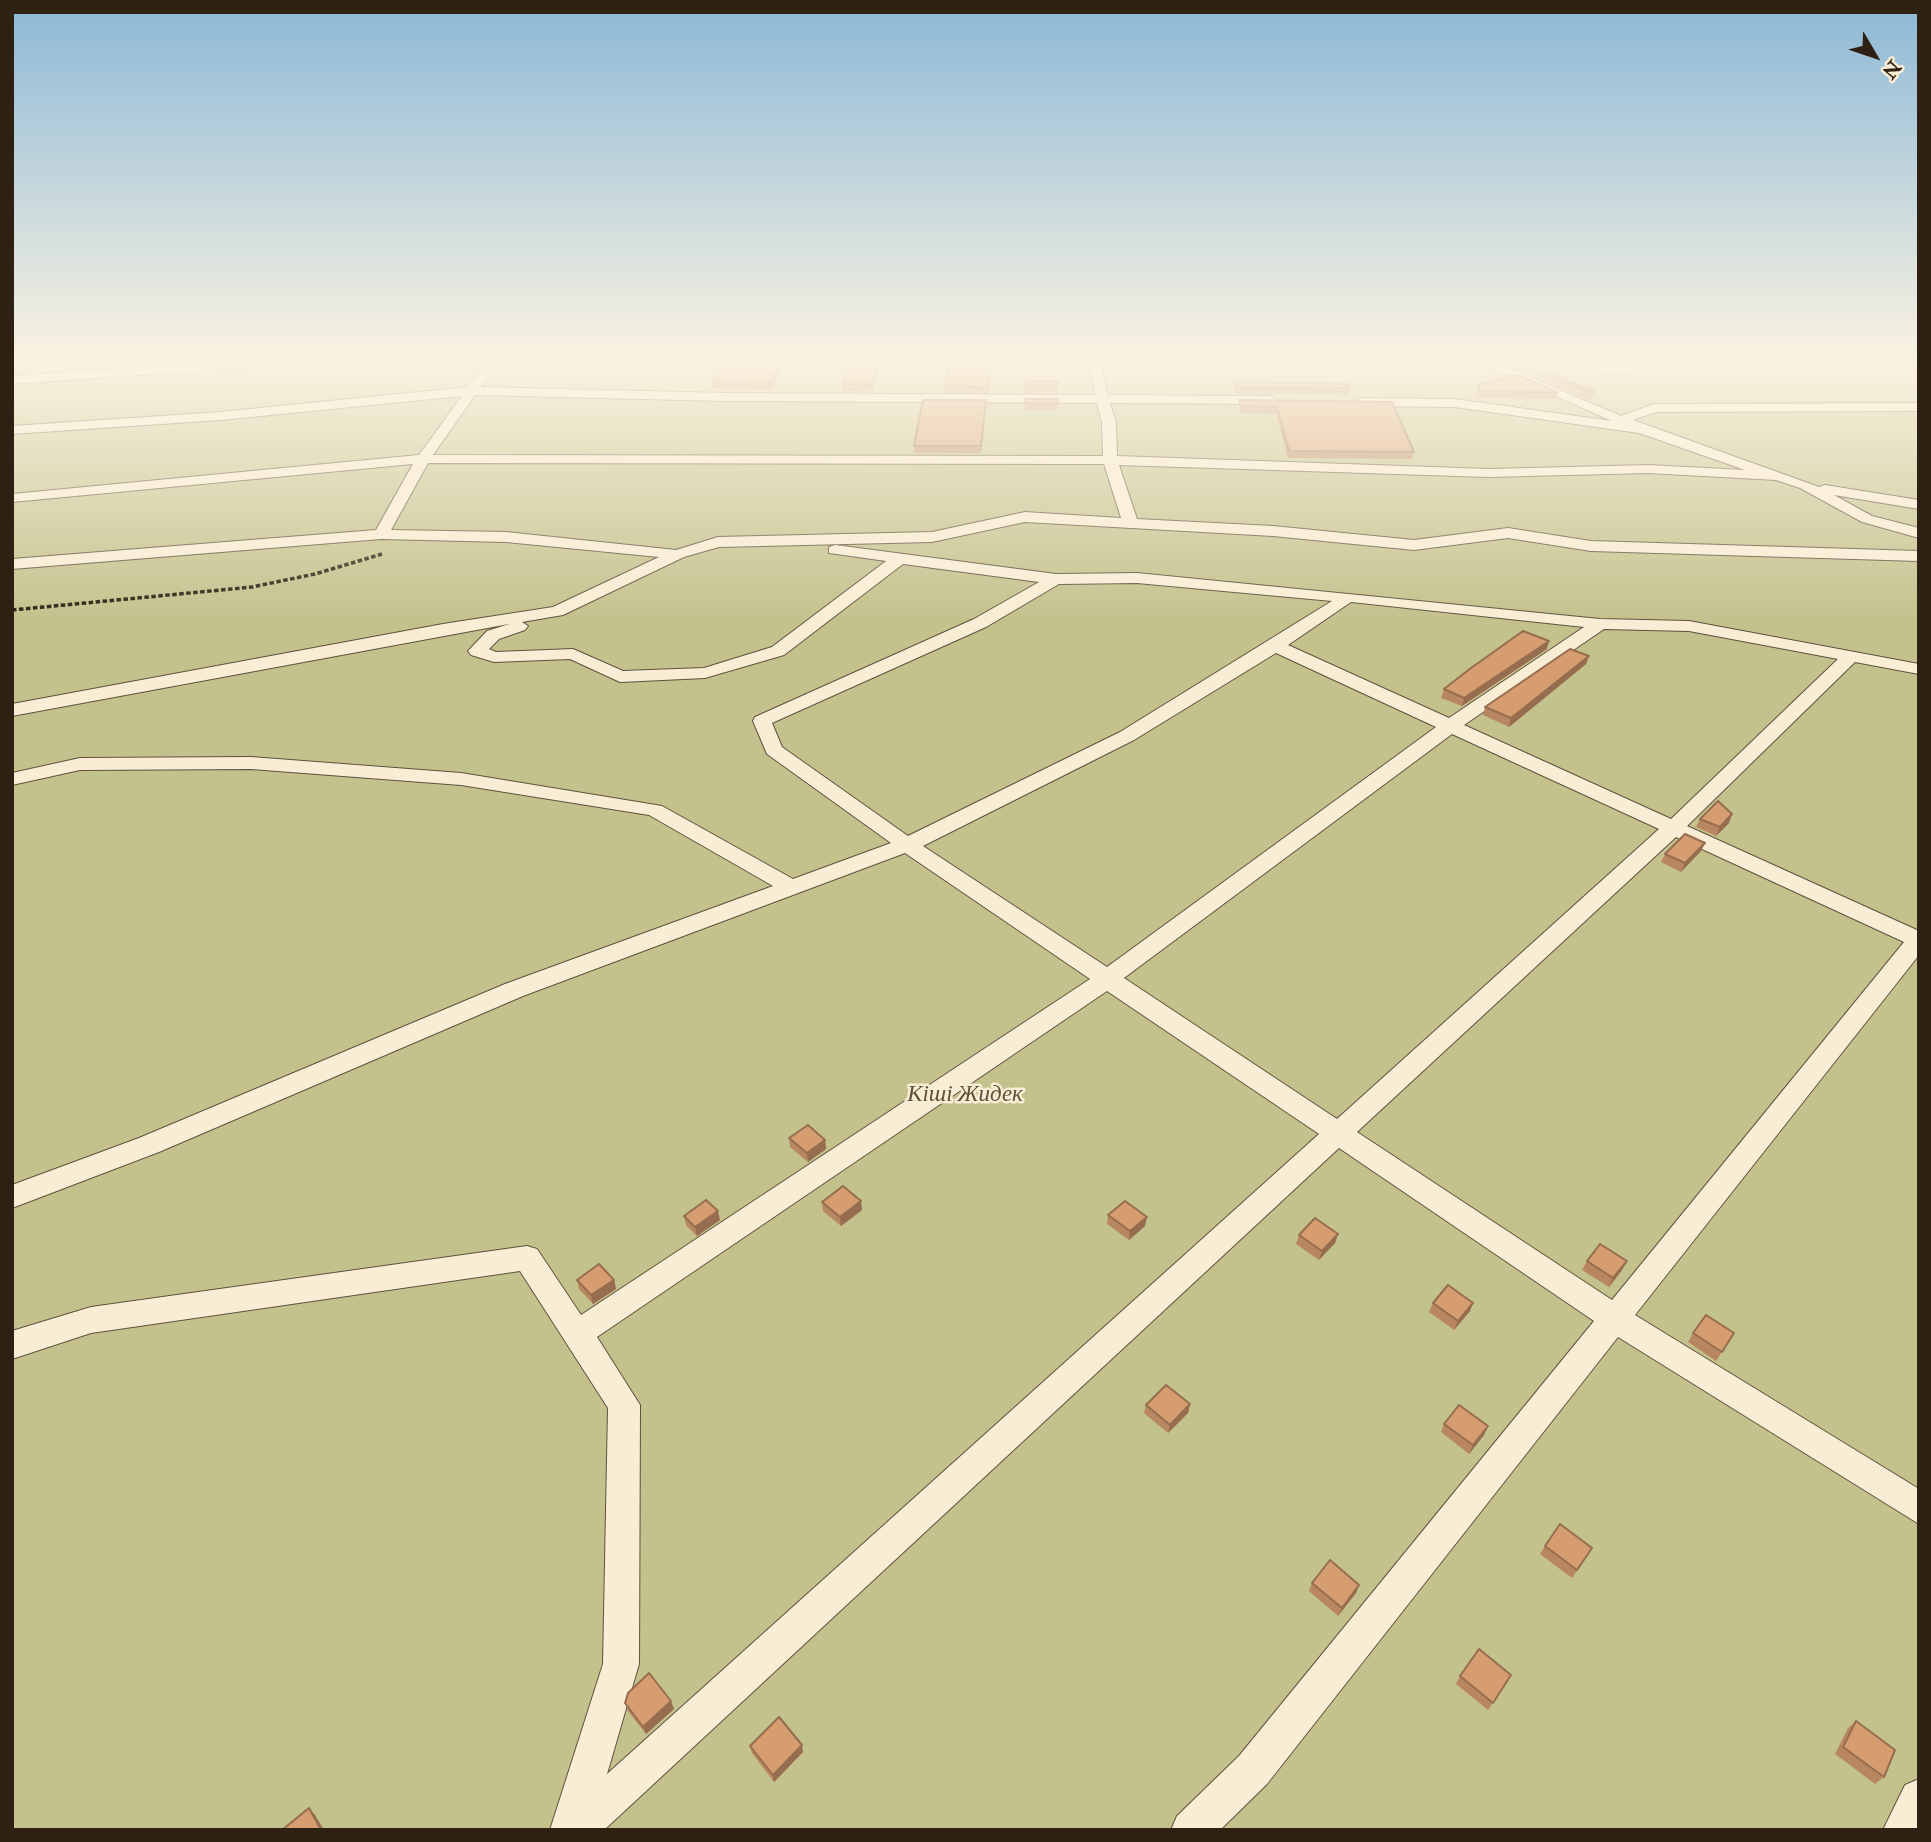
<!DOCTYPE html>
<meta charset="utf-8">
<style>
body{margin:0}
#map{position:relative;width:1931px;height:1842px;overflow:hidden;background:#f6e5be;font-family:"IM FELL Double Pica",serif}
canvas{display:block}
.frame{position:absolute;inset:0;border:14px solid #2e2012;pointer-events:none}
.north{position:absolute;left:1840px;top:21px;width:70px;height:70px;-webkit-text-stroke:5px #f9eed5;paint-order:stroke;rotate:129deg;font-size:19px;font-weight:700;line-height:28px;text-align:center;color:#2e2012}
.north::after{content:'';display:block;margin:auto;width:24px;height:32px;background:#2e2012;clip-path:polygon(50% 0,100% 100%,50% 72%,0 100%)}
</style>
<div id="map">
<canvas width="1931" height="1842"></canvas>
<div class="frame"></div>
<div class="north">N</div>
</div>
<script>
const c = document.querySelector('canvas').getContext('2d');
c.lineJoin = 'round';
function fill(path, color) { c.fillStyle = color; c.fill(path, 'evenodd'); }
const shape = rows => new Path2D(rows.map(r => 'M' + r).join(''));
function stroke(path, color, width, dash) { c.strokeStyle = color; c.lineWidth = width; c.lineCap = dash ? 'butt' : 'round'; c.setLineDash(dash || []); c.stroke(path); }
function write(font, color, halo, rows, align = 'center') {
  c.font = font + ' "IM FELL Double Pica",serif'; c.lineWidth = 5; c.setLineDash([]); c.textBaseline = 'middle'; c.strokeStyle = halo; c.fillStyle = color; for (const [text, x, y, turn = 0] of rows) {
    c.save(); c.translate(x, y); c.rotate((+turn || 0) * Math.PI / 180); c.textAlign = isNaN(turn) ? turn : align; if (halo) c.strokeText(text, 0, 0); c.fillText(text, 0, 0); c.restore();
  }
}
const green = shape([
 [12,363,1585,363,1603,373,1692,363,1919,363,1919,1830,12,1830]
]);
const path = shape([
 [12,610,252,587,315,574,382,554]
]);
const minor = shape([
 [201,363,257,363,251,367,12,384,12,376,201,363],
 [486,363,498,363,481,387,726,393,1096,395,1088,363,1100,363,1108,395,1271,396,1277,400,1271,404,1110,403,1116,423,1117,456,1489,469,1648,465,1745,470,1639,433,1455,407,1361,406,1355,402,1361,398,1455,399,1612,421,1481,363,1497,363,1621,416,1654,404,1919,403,1919,411,1656,412,1633,420,1819,487,1825,485,1919,500,1919,509,1834,495,1872,516,1919,528,1919,538,1862,522,1800,488,1776,480,1648,473,1489,477,1119,465,1137,519,1273,526,1414,540,1508,528,1591,541,1919,551,1919,561,1591,551,1508,538,1414,550,1273,536,1025,522,932,542,719,547,684,557,563,615,522,622,528,626,525,630,499,639,489,649,496,652,573,649,623,671,704,668,772,647,886,561,829,553,829,547,835,545,1056,574,1137,573,1600,619,1689,621,1919,664,1919,674,1855,662,1687,826,1919,931,1919,955,1635,1315,1919,1489,1919,1524,1618,1337,1267,1784,1220,1830,1171,1830,1177,1816,1239,1756,1594,1321,1339,1148,604,1830,550,1830,603,1664,608,1408,520,1271,91,1333,12,1359,12,1331,91,1307,527,1246,537,1249,581,1315,1090,979,905,853,523,996,159,1152,12,1208,12,1185,139,1138,505,984,773,886,649,815,461,785,251,769,80,770,12,785,12,773,80,758,251,757,461,773,662,806,793,879,891,843,767,754,753,721,755,717,974,619,1039,582,903,564,784,655,705,678,620,682,570,659,494,662,471,655,468,651,487,631,509,624,12,716,12,704,443,624,553,607,659,557,506,542,381,539,12,569,12,559,376,530,413,464,12,502,12,494,419,455,462,396,221,420,12,434,12,426,221,412,468,387,486,363],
 [475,395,726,401,1097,403,1102,423,1103,456,433,455,475,395],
 [428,463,1104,464,1121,518,1025,512,932,532,718,537,676,550,506,532,391,530,428,463],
 [1137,583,1332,601,1120,732,908,836,782,747,772,723,986,627,1059,584,1137,583],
 [1351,602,1584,627,1449,718,1288,645,1351,602],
 [1604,629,1689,631,1838,659,1671,819,1464,725,1604,629],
 [1276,653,1436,727,1107,967,923,846,1134,740,1276,653],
 [1452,734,1659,829,1337,1119,1124,978,1452,734],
 [1676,837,1904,942,1612,1300,1357,1132,1676,837],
 [1107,991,1319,1134,607,1774,639,1664,640,1405,597,1337,1107,991],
 [1919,1779,1919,1830,1883,1830,1905,1785,1919,1779]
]);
const wall = shape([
 [721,363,784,363,771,390,712,388,711,382],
 [851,363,881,363,872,391,843,391,843,384],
 [950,363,992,363,988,393,945,393,945,386],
 [1536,369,1594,391,1592,397,1590,400,1534,376],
 [1026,381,1059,382,1058,392,1025,393],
 [1235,382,1350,388,1349,395,1235,393,1234,389],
 [1478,385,1558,392,1556,399,1477,398,1476,392],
 [1025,399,1058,399,1057,410,1024,410],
 [986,400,981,453,914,453,914,446],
 [1239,400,1392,402,1414,452,1412,459,1288,458,1276,414,1240,413,1239,406],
 [1547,649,1462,706,1441,698,1444,689],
 [1586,664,1509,727,1483,715,1485,707],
 [1732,814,1729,823,1716,836,1696,827,1700,819],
 [1701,851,1681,872,1661,862,1665,854],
 [789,1138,825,1140,826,1149,808,1162,790,1147],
 [822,1202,862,1210,841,1226,823,1211],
 [1108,1215,1145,1226,1129,1240,1107,1224],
 [684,1216,720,1220,697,1236,686,1225],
 [1338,1234,1335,1243,1319,1260,1296,1244,1299,1235],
 [1587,1261,1622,1270,1609,1287,1582,1270],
 [577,1280,614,1280,616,1289,593,1304,579,1289],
 [1433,1303,1470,1311,1454,1330,1429,1312],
 [1693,1333,1734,1333,1716,1361,1688,1342],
 [1190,1404,1188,1413,1168,1433,1144,1413,1146,1405],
 [1444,1424,1488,1426,1484,1435,1469,1454,1441,1432],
 [1545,1546,1592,1548,1572,1578,1540,1554],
 [1312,1583,1359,1585,1356,1593,1338,1616,1309,1591],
 [1511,1675,1488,1710,1456,1684,1460,1676],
 [625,1703,674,1709,646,1734,628,1711],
 [1856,1721,1884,1777,1875,1784,1835,1754,1848,1728],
 [750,1746,803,1752,774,1782,752,1753]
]);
const shadedWall = shape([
 [780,363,784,363,771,390,771,383],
 [879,363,881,363,872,391,872,385],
 [1549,641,1547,649,1462,706,1464,698],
 [1589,656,1586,664,1509,727,1511,718],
 [1732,814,1729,823,1716,836,1720,827],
 [1705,843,1701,851,1681,872,1685,863],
 [825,1140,826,1149,808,1162,807,1153],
 [861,1201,862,1210,841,1226,840,1217],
 [718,1211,720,1220,697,1236,695,1227],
 [1147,1217,1145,1226,1129,1240,1130,1231],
 [1338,1234,1335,1243,1319,1260,1322,1251],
 [1627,1261,1622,1270,1609,1287,1613,1278],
 [614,1280,616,1289,593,1304,591,1295],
 [1473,1303,1470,1311,1454,1330,1458,1321],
 [1190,1404,1188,1413,1168,1433,1170,1425],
 [1488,1426,1484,1435,1469,1454,1473,1445],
 [1359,1585,1356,1593,1338,1616,1342,1608],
 [671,1701,674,1709,646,1734,643,1727],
 [802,1745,803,1752,774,1782,773,1775],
 [309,1808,315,1815,324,1830,321,1830]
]);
const building = shape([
 [721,363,780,363,771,383,711,382,721,363],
 [851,363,879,363,872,385,843,384,851,363],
 [950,363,991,363,988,387,945,386,950,363],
 [1536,369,1594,391,1592,393,1536,369],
 [1517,375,1558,392,1479,391,1478,385,1517,375],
 [1026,381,1059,382,1058,385,1025,386,1026,381],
 [1235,382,1348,384,1350,388,1236,387,1235,382],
 [1025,399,1058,399,1058,404,1024,403,1025,399],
 [923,400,986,400,981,446,914,446,923,400],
 [1239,400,1392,402,1414,452,1289,451,1277,407,1241,406,1239,400],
 [1523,631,1549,641,1464,698,1444,689,1471,668,1523,631],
 [1570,649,1589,656,1511,718,1485,707,1570,649],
 [1718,801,1732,814,1720,827,1700,819,1718,801],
 [1685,834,1705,843,1685,863,1665,854,1685,834],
 [808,1125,825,1140,807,1153,789,1138,808,1125],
 [843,1186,861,1201,840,1217,822,1202,843,1186],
 [706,1200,718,1211,695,1227,684,1216,706,1200],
 [1125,1201,1147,1217,1130,1231,1108,1215,1125,1201],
 [1315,1218,1338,1234,1322,1251,1299,1235,1315,1218],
 [1600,1244,1627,1261,1613,1278,1587,1261,1600,1244],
 [599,1264,614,1280,591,1295,577,1280,599,1264],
 [1448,1285,1473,1303,1458,1321,1433,1303,1448,1285],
 [1706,1315,1734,1333,1722,1352,1693,1333,1706,1315],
 [1166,1385,1190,1404,1170,1425,1146,1405,1166,1385],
 [1459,1405,1488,1426,1473,1445,1444,1424,1459,1405],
 [1560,1524,1592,1548,1577,1570,1545,1546,1560,1524],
 [1330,1560,1359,1585,1342,1608,1312,1583,1330,1560],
 [1479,1649,1511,1675,1493,1703,1460,1676,1479,1649],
 [649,1673,671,1701,643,1727,625,1703,628,1693,649,1673],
 [779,1717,802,1745,773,1775,750,1746,779,1717],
 [1856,1721,1895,1750,1884,1777,1843,1747,1856,1721],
 [309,1808,321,1830,282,1830,309,1808]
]);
const parkNames = [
 ["Кіші Жидек",965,1096]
];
fill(green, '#c3c28d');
stroke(minor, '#60513d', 2);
stroke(path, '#2e2012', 3.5, [4.5, 2.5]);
fill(minor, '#f9eed5');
fill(wall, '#b88761');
fill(shadedWall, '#966e4f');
fill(building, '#d69d71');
stroke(building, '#966e4f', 2);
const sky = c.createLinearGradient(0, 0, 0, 621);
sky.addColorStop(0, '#8bb8d6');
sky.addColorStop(0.58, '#fbf3e2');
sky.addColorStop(1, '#fbf3e200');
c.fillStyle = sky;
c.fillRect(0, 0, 1931, 621);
write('italic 23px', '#5b5137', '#f9eed5', parkNames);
</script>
